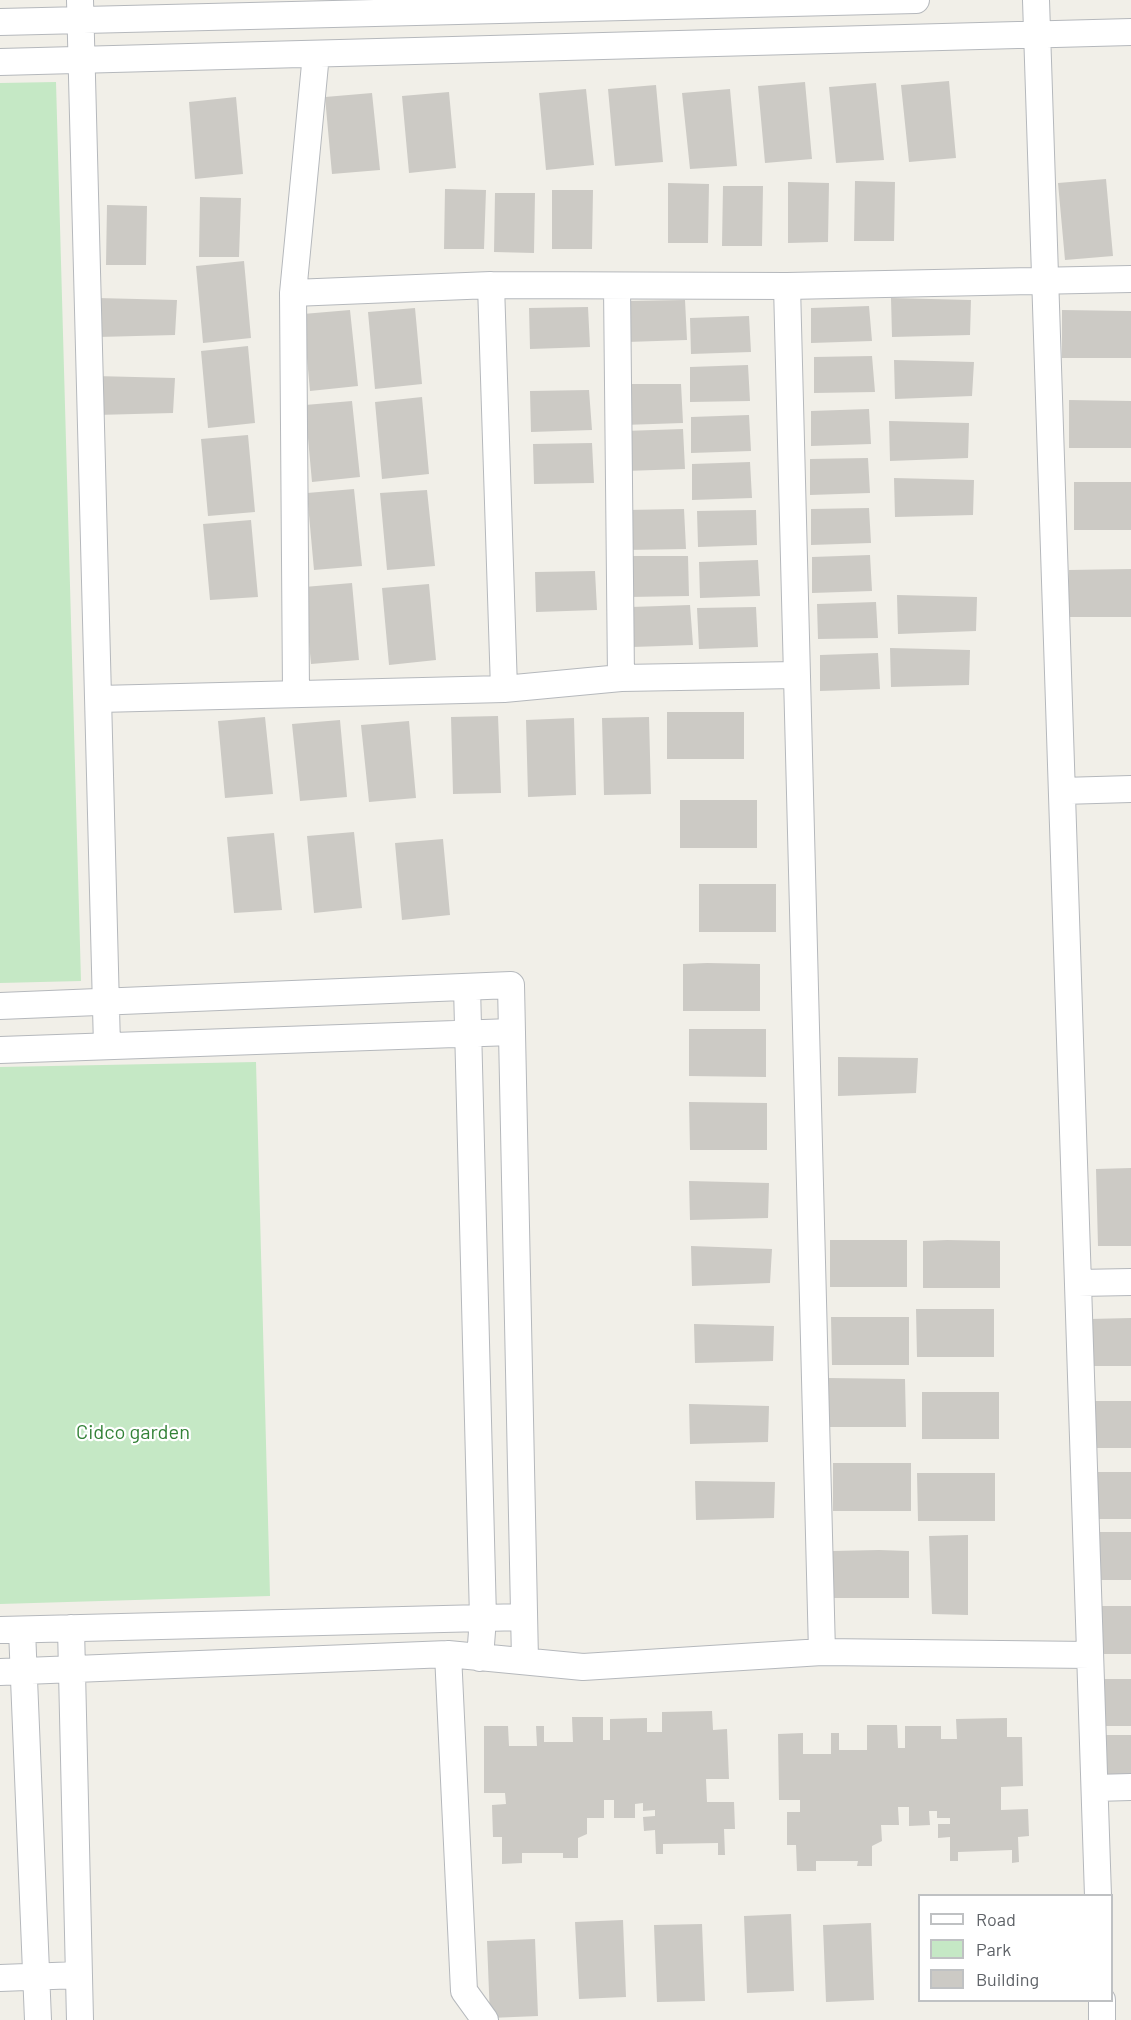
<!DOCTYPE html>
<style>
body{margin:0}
#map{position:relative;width:1131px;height:2020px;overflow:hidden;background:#f1efe8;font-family:Barlow,sans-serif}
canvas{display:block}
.legend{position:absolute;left:918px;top:1894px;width:195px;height:108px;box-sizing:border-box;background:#fff;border:2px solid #bfc1c3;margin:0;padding:8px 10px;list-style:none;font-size:18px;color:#5f6368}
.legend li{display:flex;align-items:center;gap:12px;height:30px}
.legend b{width:30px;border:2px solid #bfc1c3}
</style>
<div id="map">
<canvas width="1131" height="2020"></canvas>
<ul class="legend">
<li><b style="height:8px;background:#fff"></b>Road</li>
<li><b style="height:16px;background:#c5e8c5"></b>Park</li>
<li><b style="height:16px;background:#cccac5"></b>Building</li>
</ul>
</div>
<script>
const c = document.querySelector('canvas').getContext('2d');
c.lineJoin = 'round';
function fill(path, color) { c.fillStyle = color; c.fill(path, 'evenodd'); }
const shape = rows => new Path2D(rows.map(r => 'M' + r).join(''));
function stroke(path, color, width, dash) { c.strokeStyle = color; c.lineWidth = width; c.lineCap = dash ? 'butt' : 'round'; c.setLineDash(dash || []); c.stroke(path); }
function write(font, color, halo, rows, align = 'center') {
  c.font = font + ' Barlow,sans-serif'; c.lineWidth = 4.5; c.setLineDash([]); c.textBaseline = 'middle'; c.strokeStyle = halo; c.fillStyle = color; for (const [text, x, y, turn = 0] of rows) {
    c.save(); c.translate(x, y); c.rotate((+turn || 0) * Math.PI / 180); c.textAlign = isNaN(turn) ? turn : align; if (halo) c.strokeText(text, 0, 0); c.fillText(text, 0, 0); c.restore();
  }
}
const green = shape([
 [56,82,81,981,0,983,0,83],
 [256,1062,270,1596,0,1604,0,1067]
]);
const building = shape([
 [949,81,956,158,909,162,901,85],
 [805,82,812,159,765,163,758,86],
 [876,83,884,160,836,163,829,87],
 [656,85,663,162,615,166,608,89],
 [586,89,594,165,546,170,539,93],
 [730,89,737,166,690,169,682,93],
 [449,92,456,168,409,173,402,96],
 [372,93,380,170,332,174,325,97],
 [236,97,243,174,195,179,189,102],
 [1106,179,1113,256,1065,260,1058,183],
 [855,181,895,182,894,241,854,241],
 [788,182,829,183,828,242,788,243],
 [668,183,709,184,708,243,668,243],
 [723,186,763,186,762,246,722,246],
 [445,189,486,190,484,249,444,249],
 [552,190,593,190,592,249,552,249],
 [495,193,535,193,534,253,494,252],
 [200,197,241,198,239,257,199,257],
 [107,205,147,206,146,265,106,265],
 [244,261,251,338,203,343,196,266],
 [97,298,177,300,175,335,98,337],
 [891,298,971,300,970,335,892,337],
 [685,300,687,340,627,342,626,301],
 [869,306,872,341,811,343,811,308],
 [588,307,590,347,530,349,529,308],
 [415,308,422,384,375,389,368,312],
 [350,310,358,386,310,391,303,314],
 [1062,310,1131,311,1131,358,1062,358],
 [749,316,751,352,691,354,690,318],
 [248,346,255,423,208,428,201,351],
 [872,356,875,392,814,393,814,357],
 [894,360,974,362,972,396,895,399],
 [748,365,750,401,690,402,690,367],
 [95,376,175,378,173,413,96,415],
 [629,384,681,384,683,423,623,425],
 [589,390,592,430,531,432,530,391],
 [422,397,429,474,382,479,375,402],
 [1069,400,1131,401,1131,448,1069,448],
 [352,401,360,477,312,482,305,405],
 [869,409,871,444,811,446,811,411],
 [749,415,751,451,691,453,691,417],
 [889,421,969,423,968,458,890,461],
 [683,429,685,469,625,471,624,431],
 [248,435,255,512,208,516,201,439],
 [592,443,594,483,534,484,533,444],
 [868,458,870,493,810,495,810,459],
 [750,462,752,498,692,500,692,464],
 [894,478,974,480,973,515,895,517],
 [1074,482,1131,482,1131,530,1074,530],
 [354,489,362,566,314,570,307,493],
 [427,490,435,566,387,570,380,493],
 [869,508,871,543,811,545,811,509],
 [684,509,686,549,626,550,625,510],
 [756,510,757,545,698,547,697,511],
 [251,520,258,597,210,600,203,524],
 [870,555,872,591,812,593,812,557],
 [628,556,688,556,689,596,629,597],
 [758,560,760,596,700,598,699,562],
 [1131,569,1131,617,1069,617,1069,570],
 [595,571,597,610,536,612,535,572],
 [352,583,359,660,311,664,304,587],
 [429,584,436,660,389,665,382,588],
 [897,595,977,597,976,631,898,634],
 [876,602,878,638,818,639,817,604],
 [690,605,693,645,632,647,631,607],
 [756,607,758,647,699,649,697,608],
 [890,648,970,650,969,685,891,687],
 [878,653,880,689,820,691,820,655],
 [667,712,744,712,744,759,667,759],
 [498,716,501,793,453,794,451,717],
 [265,717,273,794,225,798,218,721],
 [649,717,651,794,604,795,602,718],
 [574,718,576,795,528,797,526,720],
 [340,720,347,797,300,801,292,724],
 [409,721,416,798,369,802,361,725],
 [680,800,757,800,757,848,680,848],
 [354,832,362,908,314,913,307,836],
 [274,833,282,910,234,913,227,837],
 [443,839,450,915,402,920,395,843],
 [699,884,776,884,776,932,699,932],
 [707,963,760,964,760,1011,683,1011,683,964],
 [689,1029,766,1029,766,1077,689,1076],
 [838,1057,918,1058,916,1093,838,1096],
 [689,1102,767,1103,767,1150,690,1150],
 [1131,1168,1131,1246,1098,1246,1096,1169],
 [689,1181,769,1183,768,1218,690,1220],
 [830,1240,907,1240,907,1287,830,1287],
 [947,1240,1000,1241,1000,1288,923,1288,923,1241],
 [691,1246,772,1249,770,1283,692,1286],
 [916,1309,994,1309,994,1357,917,1357],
 [831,1317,909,1317,909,1365,832,1365],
 [1131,1318,1131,1366,1089,1366,1089,1319],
 [694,1324,774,1326,773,1361,695,1363],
 [828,1378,905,1379,906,1427,828,1427],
 [922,1392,999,1392,999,1439,922,1439],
 [1090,1401,1131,1401,1131,1448,1091,1448],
 [689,1404,769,1406,768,1442,690,1444],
 [833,1463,911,1463,911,1511,833,1511],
 [1094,1472,1131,1472,1131,1519,1094,1519],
 [917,1473,995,1473,995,1521,918,1521],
 [695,1481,775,1482,774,1518,696,1520],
 [1096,1532,1131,1532,1131,1580,1096,1580],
 [968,1535,968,1615,932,1614,929,1536],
 [879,1550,909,1551,909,1598,832,1598,832,1551],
 [1096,1606,1131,1606,1131,1654,1096,1654],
 [1100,1679,1131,1679,1131,1726,1101,1726],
 [712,1711,713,1730,727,1729,729,1779,706,1779,707,1802,734,1802,735,1829,724,1829,725,1855,718,1855,718,1843,663,1844,663,1854,656,1854,655,1830,644,1831,643,1817,655,1816,655,1810,643,1811,643,1803,635,1804,635,1818,614,1818,614,1800,604,1800,604,1818,587,1818,587,1834,578,1838,578,1858,563,1858,563,1853,522,1853,522,1863,502,1864,502,1837,493,1837,492,1805,506,1804,505,1793,484,1793,484,1726,508,1726,509,1746,537,1746,536,1726,544,1726,544,1742,573,1742,572,1717,603,1717,603,1740,610,1740,610,1719,647,1718,647,1732,662,1732,662,1712],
 [1007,1718,1007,1737,1022,1737,1023,1786,1001,1787,1001,1810,1028,1809,1029,1836,1018,1837,1019,1862,1012,1863,1012,1850,958,1852,958,1861,950,1861,950,1837,938,1838,938,1824,950,1824,950,1818,937,1818,937,1811,929,1811,930,1825,909,1826,909,1807,898,1807,899,1825,881,1825,882,1841,872,1846,872,1866,857,1866,858,1861,816,1861,816,1871,797,1871,796,1845,787,1845,787,1812,800,1812,800,1800,779,1800,778,1734,803,1733,803,1754,831,1754,831,1733,839,1733,839,1750,867,1750,867,1725,897,1725,898,1748,905,1748,905,1726,941,1726,941,1739,957,1739,956,1719],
 [1099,1735,1131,1735,1131,1782,1099,1782],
 [791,1914,794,1991,747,1993,744,1916],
 [623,1920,626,1997,579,1999,575,1922],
 [871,1923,874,2000,826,2002,823,1925],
 [702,1924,705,2001,657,2002,654,1925],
 [535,1939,538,2016,490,2018,487,1941]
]);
const street = shape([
 [80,0,107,1046],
 [1036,0,1098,1896],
 [0,22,916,0],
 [0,62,1131,32],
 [491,285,504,689],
 [617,286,621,678],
 [787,286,822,1652],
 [293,293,491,285,787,286,1131,279],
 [296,693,293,293,316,54],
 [99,699,504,689,621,678,796,675],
 [1062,791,1131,789],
 [467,987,483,1618,480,1658],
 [0,1006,511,985,525,1660],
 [0,1050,512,1032],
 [1078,1283,1131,1282],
 [71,1628,80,2020],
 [0,1630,524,1617],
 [22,1630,38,2020],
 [448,1654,464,1991,485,2020],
 [0,1672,448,1654,583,1667,822,1652,1090,1655],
 [1095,1788,1131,1787],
 [0,1978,79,1975],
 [1102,2000,1102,2020]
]);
const parkNames = [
 ["Cidco garden",133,1432]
];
fill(green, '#c5e8c5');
fill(building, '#cccac5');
stroke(street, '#b5b8bc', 28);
stroke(street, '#fff', 26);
write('20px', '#348238', '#fff', parkNames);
</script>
